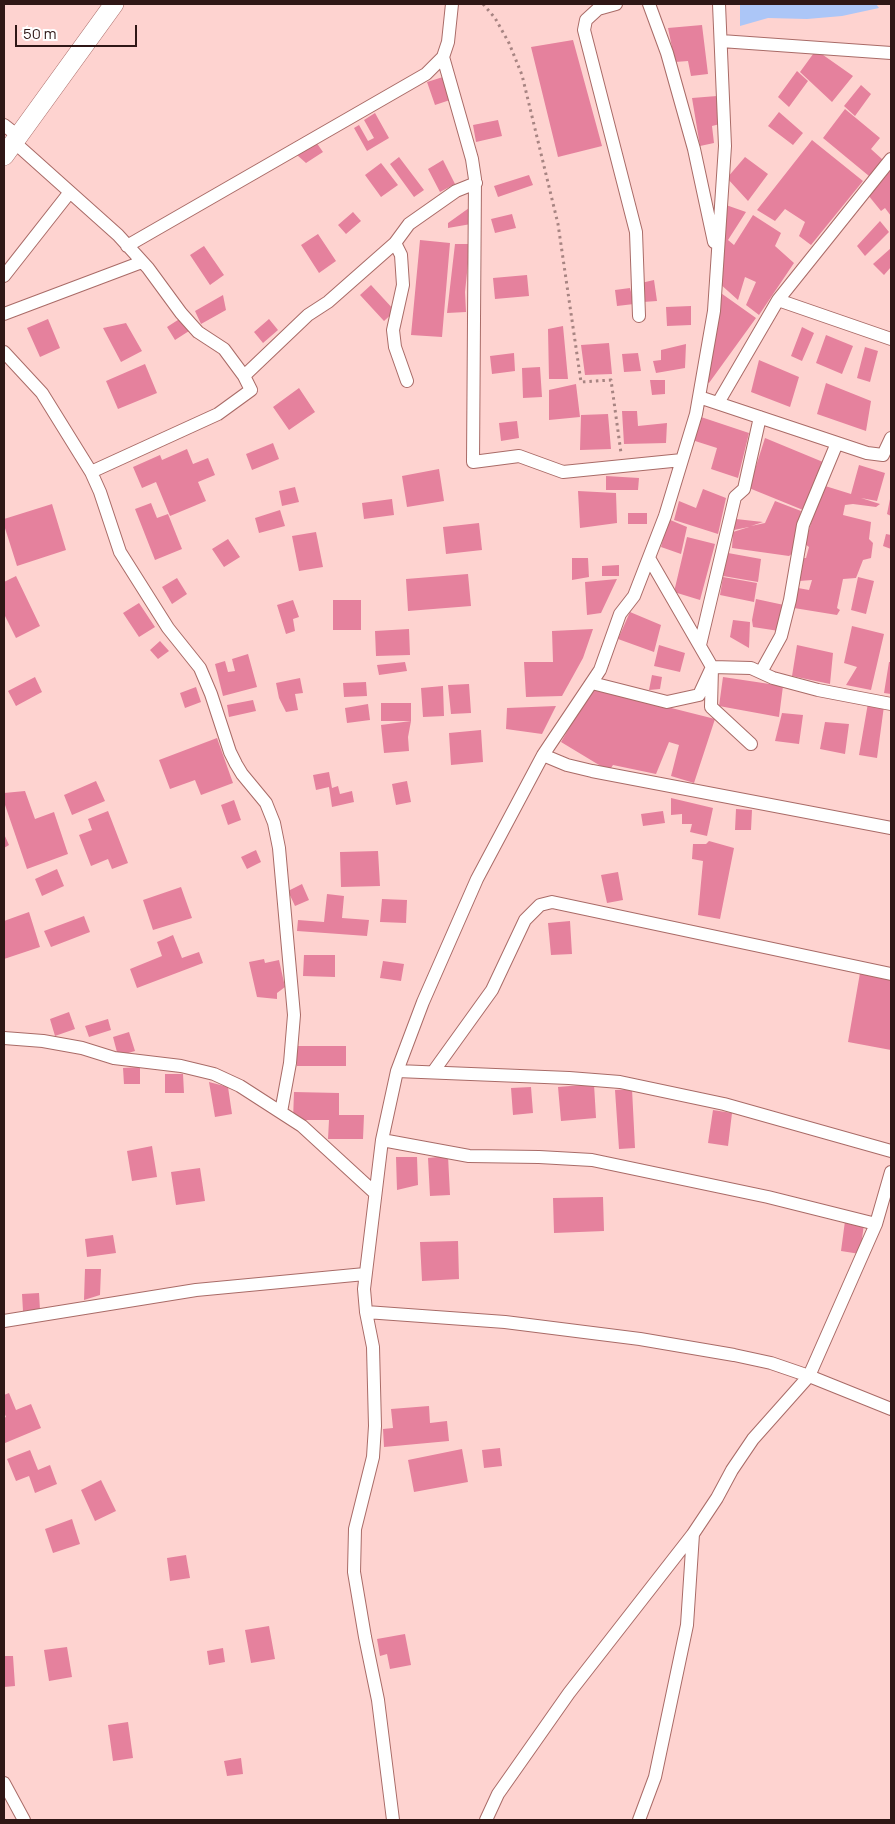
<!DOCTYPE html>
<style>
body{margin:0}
#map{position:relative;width:895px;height:1824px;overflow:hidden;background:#fed3d0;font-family:Manrope,sans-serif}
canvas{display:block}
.frame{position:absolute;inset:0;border:5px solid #2f1716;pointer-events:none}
.scale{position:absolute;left:15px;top:25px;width:122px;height:22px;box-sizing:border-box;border:2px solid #2f1716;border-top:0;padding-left:6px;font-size:15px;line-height:18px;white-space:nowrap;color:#2f1716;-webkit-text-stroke:4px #fff;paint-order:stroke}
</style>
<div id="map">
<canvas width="895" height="1824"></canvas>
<div class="frame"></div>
<div class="scale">50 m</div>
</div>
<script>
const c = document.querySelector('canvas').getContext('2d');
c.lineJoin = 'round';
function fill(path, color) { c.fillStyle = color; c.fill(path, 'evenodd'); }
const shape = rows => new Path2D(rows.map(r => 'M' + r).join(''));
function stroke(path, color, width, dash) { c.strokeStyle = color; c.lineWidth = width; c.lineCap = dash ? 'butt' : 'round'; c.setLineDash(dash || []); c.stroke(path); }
const water = shape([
 [740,4,876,4,879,8,842,16,807,19,768,18,740,26]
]);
const building = shape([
 [702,25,708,74,691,76,688,61,675,62,668,28],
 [573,40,602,146,558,157,531,47],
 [816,50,853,76,832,102,800,72],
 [797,71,808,81,789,107,778,97],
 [443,77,450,100,435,105,427,82],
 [861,85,871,94,855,116,844,106],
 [717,96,720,124,712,126,714,143,700,146,692,98],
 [845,109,880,138,871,149,883,160,869,176,823,138],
 [779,112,803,133,793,145,768,126],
 [375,113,389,138,367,151,354,128,359,125,368,141,374,138,364,120],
 [498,120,502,136,476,142,473,125],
 [812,140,863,181,811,245,799,236,805,222,785,209,775,221,757,210],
 [316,142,323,152,306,163,297,155],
 [399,157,424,190,414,197,390,164],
 [745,157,768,174,748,201,727,178],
 [443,160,455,184,440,192,428,169],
 [381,163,398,185,381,197,365,175],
 [891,164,891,216,885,208,881,211,868,195],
 [529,175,533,185,498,197,494,186],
 [726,205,746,212,728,240,734,245,753,215,781,233,775,246,794,263,759,315,746,305,756,282,745,277,738,300,719,283],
 [469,208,471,224,448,228,448,223],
 [353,212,361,221,346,234,338,225],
 [512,214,516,228,495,233,491,219],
 [880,221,889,232,865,256,857,246],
 [318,234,336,261,319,273,301,245],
 [420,240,450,243,442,337,411,335],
 [455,244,470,244,465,292,466,312,447,313],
 [204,246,224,275,210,285,190,255],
 [891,248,891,267,884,275,873,264],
 [527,275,529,296,495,299,493,278],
 [654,280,657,301,643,302,641,283],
 [371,285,395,311,384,321,360,295],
 [630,288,634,304,617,306,615,290],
 [718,291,756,318,709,383,704,380],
 [223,295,226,310,201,324,195,311],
 [691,306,691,325,667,326,666,307],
 [181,318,189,331,175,340,167,327],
 [48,319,60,348,40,357,27,328],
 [269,319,278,330,263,343,254,332],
 [126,323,142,351,121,362,103,328],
 [563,326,568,379,549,379,548,329],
 [802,327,814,333,802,361,791,356],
 [826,335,853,346,842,374,816,363],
 [609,343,612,374,585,375,581,345],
 [686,344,685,368,656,373,653,361,661,360,661,350],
 [865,347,878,351,870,382,857,378],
 [514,353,515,371,492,374,490,356],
 [638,353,641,371,624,372,622,354],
 [759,360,799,377,790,407,751,392],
 [145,364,157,393,118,409,106,381],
 [540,367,542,397,523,398,522,368],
 [650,380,665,380,665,394,652,395],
 [826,383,871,401,866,431,817,414],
 [576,384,580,417,549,420,549,390],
 [299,388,315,412,289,430,273,407],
 [622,411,637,411,638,426,667,423,666,443,624,444],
 [608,414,611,449,580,450,581,415],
 [698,416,749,433,738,478,711,469,717,448,692,440],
 [517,421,519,438,501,441,499,423],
 [765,438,823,462,803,510,749,488],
 [273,443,279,459,252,470,246,454],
 [187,449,193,464,208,458,215,475,198,482,206,501,170,516,156,482,142,488,133,467,160,455,162,460],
 [859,465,885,473,877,501,861,498,880,504,876,507,853,504,845,505,843,515,871,522,869,539,873,543,871,558,863,560,856,578,843,579,837,608,840,610,837,615,794,608,798,588,809,590,812,580,799,581,802,558,806,558,809,547,805,544,822,485,851,494],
 [439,469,444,501,407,507,402,476],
 [606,476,639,478,638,490,606,490],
 [295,487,299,502,282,506,279,491],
 [703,489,726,498,718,534,674,520,679,501,696,508],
 [578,491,616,493,617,523,580,528],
 [392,499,394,515,364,519,362,503],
 [890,499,891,499,891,516,887,514],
 [775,501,801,511,794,552,789,556,732,548,733,532,749,527,734,530,736,519,763,522,751,526,765,523],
 [151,503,157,518,168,514,182,549,155,560,135,509],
 [52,504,66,550,17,566,4,525,4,519],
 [280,510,285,526,259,533,255,518],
 [628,513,647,513,647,524,628,524],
 [668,519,687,527,681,554,661,547],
 [479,523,482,550,446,554,443,527],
 [316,532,323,567,299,571,292,536],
 [886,534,891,535,891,549,883,546],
 [687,537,715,544,700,600,674,592],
 [228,539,240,557,224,567,212,549],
 [728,553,761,559,758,582,723,576],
 [572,558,588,558,589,577,572,580],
 [619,565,619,576,602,576,602,566],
 [468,574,471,606,408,611,406,579],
 [16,576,40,626,16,638,4,614,4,582],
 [723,577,757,583,754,602,720,595],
 [858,577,874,581,866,614,851,610],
 [177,578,187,594,172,604,162,587],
 [617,579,601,613,587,615,585,582],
 [756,599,784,605,779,631,753,627,752,620],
 [293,600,299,617,293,619,295,631,286,634,277,605],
 [333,600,361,600,361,630,333,630],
 [139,603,155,627,139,637,123,613],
 [630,612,661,625,654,652,618,639],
 [733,620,750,622,749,648,730,637],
 [852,626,884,634,871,690,846,685,857,667,844,663],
 [409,629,410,655,376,656,375,631],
 [593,629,583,658,562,696,526,697,524,662,553,662,552,631],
 [160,641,169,651,158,659,150,650],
 [659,645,685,653,680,672,654,666],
 [797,645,833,653,830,684,792,676],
 [248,654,257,687,223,696,215,664,225,661,228,672,235,671,232,659],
 [405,662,407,671,379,675,377,665],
 [889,662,891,662,891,694,884,693],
 [652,675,662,677,660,689,649,690],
 [35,677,42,692,16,706,8,691],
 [723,677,783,686,779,717,719,706],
 [300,678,303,693,295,694,298,710,286,712,279,698,276,683],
 [366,682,367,696,344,697,343,683],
 [469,684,471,713,451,714,448,685],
 [443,686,444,716,423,717,421,688],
 [196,687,201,702,185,708,180,693],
 [592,688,715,719,694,783,671,776,679,745,669,742,656,774,613,765,609,771,561,742],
 [253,700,256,711,229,717,227,705],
 [381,703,411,703,411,721,381,721],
 [868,703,884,706,877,758,859,755],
 [368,704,370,720,347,723,345,708],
 [556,706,542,734,506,729,507,708],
 [782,713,803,715,799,744,775,741],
 [411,721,408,737,409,751,384,753,381,725],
 [825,722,849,724,845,754,820,749],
 [481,730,483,762,451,765,449,733],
 [217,738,233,783,201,795,195,780,170,789,159,760],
 [329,772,332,788,338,786,340,794,352,791,354,802,332,807,329,787,316,790,313,775],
 [96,781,105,801,72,815,64,795],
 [407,781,411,802,396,805,392,784],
 [25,791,35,819,54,812,68,854,27,869,4,802,4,793],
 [671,798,713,808,707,836,690,832,692,824,682,824,682,814,671,815],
 [234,800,241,820,228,825,221,805],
 [736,809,752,810,751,830,735,830],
 [108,811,128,863,112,869,108,859,91,866,79,835,92,830,88,819],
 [663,811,665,823,643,826,641,814],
 [4,834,9,845,4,848],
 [709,841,734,848,720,919,698,915,703,861,692,859,693,844,706,844],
 [256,850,261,862,247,869,241,857],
 [378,851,380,886,341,887,340,852],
 [57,869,64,886,42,896,35,879],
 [618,872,623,900,607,903,601,875],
 [302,884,309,900,295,906,288,891],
 [181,887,192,918,153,930,143,900],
 [327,894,344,896,342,918,369,920,367,936,297,931,298,920,324,922],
 [382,899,407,900,406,923,380,922],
 [29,912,40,947,4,959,4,921],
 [84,916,90,932,51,947,44,931],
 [570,921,572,954,551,955,548,923],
 [173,935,182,958,199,952,203,963,137,988,130,969,162,956,157,942],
 [304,955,335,955,335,977,303,976],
 [264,959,265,963,279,960,285,987,277,993,277,999,257,997,249,962],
 [383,961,404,964,401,981,380,978],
 [860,973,891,979,891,1050,848,1042],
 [69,1012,75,1029,55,1036,50,1019],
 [108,1019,111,1030,89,1037,85,1026],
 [129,1032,135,1051,118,1056,113,1037],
 [297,1046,346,1046,346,1066,297,1066],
 [140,1067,140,1084,124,1084,123,1068],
 [165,1074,183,1074,184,1093,165,1093],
 [209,1082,228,1087,232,1114,215,1117],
 [594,1084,596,1118,561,1121,558,1087],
 [531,1087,533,1113,513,1115,511,1088],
 [632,1089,635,1148,619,1149,615,1090],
 [294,1092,339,1093,339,1115,364,1115,363,1139,328,1139,329,1120,293,1120],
 [713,1110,732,1113,728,1146,708,1143],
 [152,1146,157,1177,132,1181,127,1151],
 [448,1156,450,1195,430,1196,428,1158],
 [396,1157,417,1157,418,1185,397,1190],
 [200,1168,205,1201,176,1205,171,1172],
 [603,1197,604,1231,554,1233,553,1198],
 [845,1221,864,1224,860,1254,841,1251],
 [113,1235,116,1253,87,1257,85,1239],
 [458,1241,459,1279,422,1281,420,1242],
 [85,1269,101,1269,100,1295,84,1300],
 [39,1293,40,1310,23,1311,22,1294],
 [9,1393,16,1410,31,1404,41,1428,5,1443,4,1418,6,1417,4,1412,4,1395],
 [429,1406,430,1423,447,1421,449,1441,384,1447,383,1429,393,1428,391,1409],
 [500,1448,502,1466,484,1468,482,1450],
 [462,1449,468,1482,414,1492,408,1460],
 [30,1450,38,1470,50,1465,57,1484,35,1493,29,1476,16,1481,7,1459],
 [101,1480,116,1511,95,1521,81,1490],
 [72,1519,80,1544,53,1553,45,1529],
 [186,1555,190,1578,170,1581,167,1558],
 [269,1626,275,1659,251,1663,245,1630],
 [405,1634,411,1665,390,1669,387,1654,380,1656,377,1639],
 [67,1647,72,1677,49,1681,44,1650],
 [223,1648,225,1662,209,1665,207,1651],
 [4,1656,13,1656,15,1686,4,1687],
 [128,1722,133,1758,113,1761,108,1725],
 [241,1758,243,1774,227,1776,224,1761]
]);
const path = shape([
 [483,4,495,18,509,43,522,75,558,224,581,382,611,380,621,453]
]);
const street = shape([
 [616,4,598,9,586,20,584,30,636,232,639,316],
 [649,4,667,53,694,149,714,242],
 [721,41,891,53],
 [443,57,472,159,475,179,473,462,519,456,563,472,682,460],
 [4,125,18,136],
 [14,142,118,235,148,268,181,313,198,332,224,349,244,376,251,390,218,414,91,472],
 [395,243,401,255,403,285,393,330,395,347,407,381],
 [127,246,426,74,443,57,448,42,452,4],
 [4,276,70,192],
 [778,300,891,159],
 [4,314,142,262],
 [4,352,42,393,91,472,100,492,120,552,168,628,200,668,211,694,230,752,236,764,242,774,266,803,274,823,279,848,294,1015,290,1063,281,1112],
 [244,376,308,315,328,302,395,243,409,224,456,191,476,183],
 [699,397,837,443,803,525,790,600,781,636,761,672],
 [718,403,778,300,891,339],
 [837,443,867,453,883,455,891,438],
 [649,558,712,667,711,707,751,744],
 [700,645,735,497,744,489,760,417],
 [592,683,667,702,699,695,712,667,751,668,773,678,818,690,891,704],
 [543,755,567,765,592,771,891,828],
 [4,1038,43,1041,82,1048,114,1058,181,1066,214,1074,240,1086,302,1126,375,1193],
 [397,1071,569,1078,620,1082,724,1104,891,1151],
 [433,1072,492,990,525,920,540,905,552,902,891,974],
 [382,1140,469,1156,539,1157,592,1160,768,1197,876,1224],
 [366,1312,505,1322,640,1339,734,1355,771,1363,809,1376,891,1409],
 [4,1321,196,1290,365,1274],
 [4,1783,24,1820],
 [393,1820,378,1700,365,1637,354,1572,355,1529,373,1457,375,1426,373,1347,366,1312,364,1289,382,1140,397,1071,423,1002,477,879,543,755,600,670,620,614,634,596,665,516,696,414,714,311,725,146,719,4],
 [486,1820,498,1794,569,1693,693,1534],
 [639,1820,655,1777,687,1625,693,1534,717,1498,732,1470,753,1439,809,1376,876,1224,891,1172]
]);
const secondary = shape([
 [4,156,114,4]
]);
fill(water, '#acc6f7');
fill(building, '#e5819d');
stroke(street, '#a96b67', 14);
stroke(secondary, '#a96b67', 20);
stroke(path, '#a78482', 3, [2.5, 4]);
stroke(street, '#fff', 12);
stroke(secondary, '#fff', 19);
</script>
